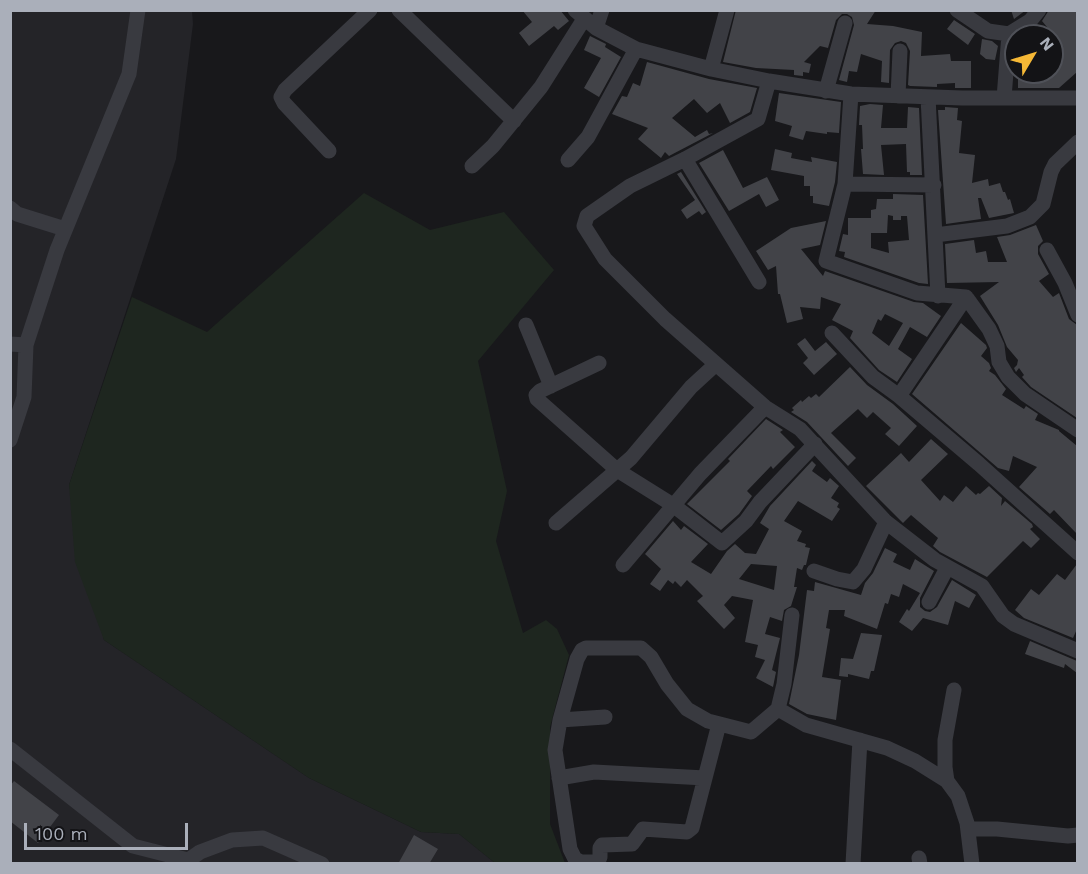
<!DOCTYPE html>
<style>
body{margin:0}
#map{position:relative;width:1088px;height:874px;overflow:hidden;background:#18181b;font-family:"Work Sans",sans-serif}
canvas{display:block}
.frame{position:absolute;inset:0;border:12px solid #aaafba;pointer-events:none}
.north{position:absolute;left:1004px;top:24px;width:60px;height:60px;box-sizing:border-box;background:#131316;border:2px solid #4f5158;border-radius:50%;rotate:52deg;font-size:16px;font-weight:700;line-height:24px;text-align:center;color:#aaafba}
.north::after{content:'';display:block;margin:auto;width:21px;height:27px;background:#f5b836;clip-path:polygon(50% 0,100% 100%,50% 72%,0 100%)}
.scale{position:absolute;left:24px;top:823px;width:164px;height:27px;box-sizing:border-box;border:3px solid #aaafba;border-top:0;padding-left:8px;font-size:18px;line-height:21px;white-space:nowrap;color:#aaafba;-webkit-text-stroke:4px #131316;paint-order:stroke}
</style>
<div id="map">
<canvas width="1088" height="874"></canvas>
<div class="frame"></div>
<div class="north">N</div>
<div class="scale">100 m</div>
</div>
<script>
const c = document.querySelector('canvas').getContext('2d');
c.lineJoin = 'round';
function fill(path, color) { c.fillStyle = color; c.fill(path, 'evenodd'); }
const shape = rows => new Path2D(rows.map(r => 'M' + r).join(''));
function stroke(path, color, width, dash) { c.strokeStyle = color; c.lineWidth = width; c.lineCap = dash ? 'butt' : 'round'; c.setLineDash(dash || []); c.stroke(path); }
const built = shape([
 [10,11,192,11,193,24,176,159,69,485,104,640,309,778,421,832,459,834,495,863,11,863]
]);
const green = shape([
 [364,193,430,230,504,212,554,270,478,361,507,491,496,541,523,633,546,620,557,629,569,655,550,727,550,824,565,863,495,863,459,834,421,832,309,778,104,640,75,562,69,485,132,297,207,332]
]);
const building = shape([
 [522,10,560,10,569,21,558,30,554,26,529,46,519,33,532,22],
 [736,10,876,10,867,24,893,26,922,32,921,56,950,54,951,61,971,61,971,88,955,88,955,83,937,84,937,87,910,86,908,85,910,51,906,43,901,41,895,43,890,50,889,83,881,82,882,61,861,54,857,72,849,71,847,82,839,80,854,25,852,17,847,14,842,14,836,20,828,48,820,46,804,62,811,64,809,73,803,72,803,76,794,75,794,70,756,68,723,62],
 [1011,10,1026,10,1014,19],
 [1049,10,1075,10,1077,14,1077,72,1059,88,1018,88,1018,72,1052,72,1052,33,1042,21],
 [954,20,975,34,968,45,947,29],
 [590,36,606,44,605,47,621,57,599,97,584,88,601,58,584,50],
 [982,39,992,41,998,46,995,60,986,59,980,54],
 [647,62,709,79,757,88,750,112,730,123,720,103,707,113,694,99,672,118,695,137,707,130,709,134,713,133,669,156,665,152,661,158,638,139,648,128,612,114,622,96,627,97,633,83,640,86],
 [779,93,841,102,839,133,827,132,827,134,806,131,803,140,789,136,792,126,775,121],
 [870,104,883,105,881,128,907,128,908,107,919,108,922,175,910,175,910,172,907,172,906,144,881,145,884,175,863,174,861,149,863,149,862,125,859,125,860,106],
 [945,107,958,108,957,120,962,121,959,153,975,155,972,183,988,179,989,186,1000,183,1003,192,1005,192,1008,200,1010,199,1014,213,989,218,981,198,978,198,981,219,946,224,938,110,945,110],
 [775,149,792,153,791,158,812,162,811,157,837,162,835,182,829,206,813,203,813,196,810,196,810,186,804,186,804,176,771,170],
 [723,150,743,188,767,177,779,200,766,207,759,194,729,211,699,163],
 [681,172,706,212,702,215,699,211,687,219,681,210,695,200,677,174],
 [893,194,923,195,928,284,919,283,844,257,845,252,839,251,843,234,848,235,848,218,871,218,871,210,876,209,877,199,893,199],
 [888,215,893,216,893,220,901,220,901,216,907,216,909,240,888,242,889,253,871,248,871,233,887,233],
 [826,221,820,245,801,249,823,276,825,271,914,302,923,303,941,316,927,337,910,327,898,349,912,359,897,382,879,370,850,338,853,331,832,320,841,304,821,297,820,309,800,307,803,319,787,323,780,294,778,294,776,266,768,270,756,251,791,228],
 [885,314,903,323,889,346,872,333,878,319,881,321],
 [1036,225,1043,241,1038,246,1038,254,1049,274,1039,281,1053,297,1059,293,1069,319,1077,325,1077,418,1031,387,1022,377,1024,375,1019,368,1016,372,1014,368,1017,365,1018,360,1007,347,998,325,980,296,999,282,947,283,945,244,974,240,976,253,986,251,988,262,1007,262,997,237,1010,235],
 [961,323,986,345,987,348,981,356,989,363,991,368,989,371,995,375,1006,389,1002,395,1024,409,1026,406,1038,414,1035,420,1059,430,1059,431,1077,446,1077,534,1054,510,1050,514,1019,487,1037,467,1013,456,1009,471,998,468,912,394],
 [805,338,815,351,826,342,837,354,814,375,803,363,808,358,797,344],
 [850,367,867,385,893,404,917,426,899,446,885,434,891,428,873,412,867,418,858,409,831,433,856,458,848,466,807,422,791,412,794,410,792,408,801,400,802,402,809,396,811,398,816,394,819,397],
 [766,419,783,430,780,432,795,447,773,469,771,466,747,491,752,496,739,514,721,530,687,504,730,461,728,459],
 [931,439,948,454,921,480,940,501,944,495,953,502,966,486,976,495,978,493,980,494,989,486,1002,498,1001,506,1005,501,1032,524,1033,527,1030,529,1040,539,1031,548,1023,541,987,577,940,552,933,546,938,538,911,515,903,523,866,486,901,453,909,462],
 [812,461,816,465,812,471,827,482,830,478,839,486,831,498,839,503,837,507,840,509,832,521,798,501,784,521,802,531,797,541,806,544,805,547,810,548,806,565,804,565,802,570,797,568,794,587,797,587,791,606,784,610,782,621,770,617,765,634,780,638,772,670,776,672,773,687,756,678,765,660,755,657,758,645,745,642,753,600,732,596,724,605,735,618,724,629,697,601,703,596,687,580,681,587,675,581,673,584,668,580,660,591,650,584,661,569,645,554,673,521,681,530,684,526,708,544,691,562,711,574,727,551,735,544,745,553,756,554,769,529,760,523,770,506],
 [751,564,777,566,774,590,739,579],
 [885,548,897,554,893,562,910,570,915,559,934,571,920,598,920,607,925,611,930,612,937,607,952,580,976,595,969,608,955,601,948,625,923,618,912,631,899,622,907,609,909,611,920,593,903,584,899,597,891,594,888,604,885,603,877,629,844,616,845,610,829,610,826,628,830,629,822,677,841,680,836,720,807,714,789,704,799,655,807,590,814,591,815,582,861,595,865,583,873,573],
 [1077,564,1077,629,1073,638,1024,618,1015,610,1031,589,1039,595,1057,574,1065,580],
 [861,633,882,635,874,671,871,671,869,679,848,674,848,677,839,676,841,658,853,659],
 [1030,641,1077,661,1077,673,1065,664,1064,668,1025,654],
 [14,781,59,815,38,843,10,821,10,786],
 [414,835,438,849,429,864,398,864]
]);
const minor = shape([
 [399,10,514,121],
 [575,10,596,28,636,49,711,69,769,81,851,94,962,98,1078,98],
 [957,10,988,31,1009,34,1030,21,1039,10],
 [596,28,602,10],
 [711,69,727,10],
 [769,81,758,119,685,159,630,186,587,216,584,226,605,259,665,319,765,407,800,429,886,522,935,560,982,586,1003,616,1014,624,1078,651],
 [826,91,845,23],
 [851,94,845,184,826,261,917,293,966,297,989,329,997,346,999,362,1008,377,1025,394,1078,430],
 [898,96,900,51],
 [928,97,938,296],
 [1004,98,1009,34],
 [329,151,284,103,281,97,285,90,370,10],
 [685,159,759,282],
 [568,160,588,137,636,49],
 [472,166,493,146,541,87,584,19],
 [845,184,934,185],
 [10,208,17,214,65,229],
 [935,235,1007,226,1030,217,1043,204,1051,172,1055,164,1078,142],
 [1047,250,1065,283,1078,315],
 [526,325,551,386],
 [832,333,873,377,899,396,979,464,1078,553],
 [10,344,26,345],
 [599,363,540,391,536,395,537,399,617,470,673,505,722,543,746,521,760,502,815,444],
 [899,396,966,297],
 [10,440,24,397,26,345,57,250,129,74,138,10],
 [556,523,631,458,691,387,716,364],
 [623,565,700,474,765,407],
 [814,571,837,579,853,582,864,569,886,522],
 [929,602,947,568],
 [792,615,784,684,778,709,806,725,887,748,915,761,947,781,958,796,967,823,972,864],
 [560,720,605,717],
 [719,724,692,828,687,832,643,829,632,844,602,845,600,848,600,857,598,862,581,862,575,859,570,849,555,750,560,720,577,659,582,650,586,648,641,648,651,657,667,684,687,709,708,721,751,732,778,709],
 [10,749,133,846,188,860],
 [559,778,594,772,705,778],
 [947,781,945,767,945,740,954,690],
 [968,829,997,829,1068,836,1078,835],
 [919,858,920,864],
 [183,864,200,852,232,840,263,838,322,864],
 [853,864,860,740]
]);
fill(built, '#242428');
fill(green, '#1e261f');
fill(building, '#424348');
stroke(minor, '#393a40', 15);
</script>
